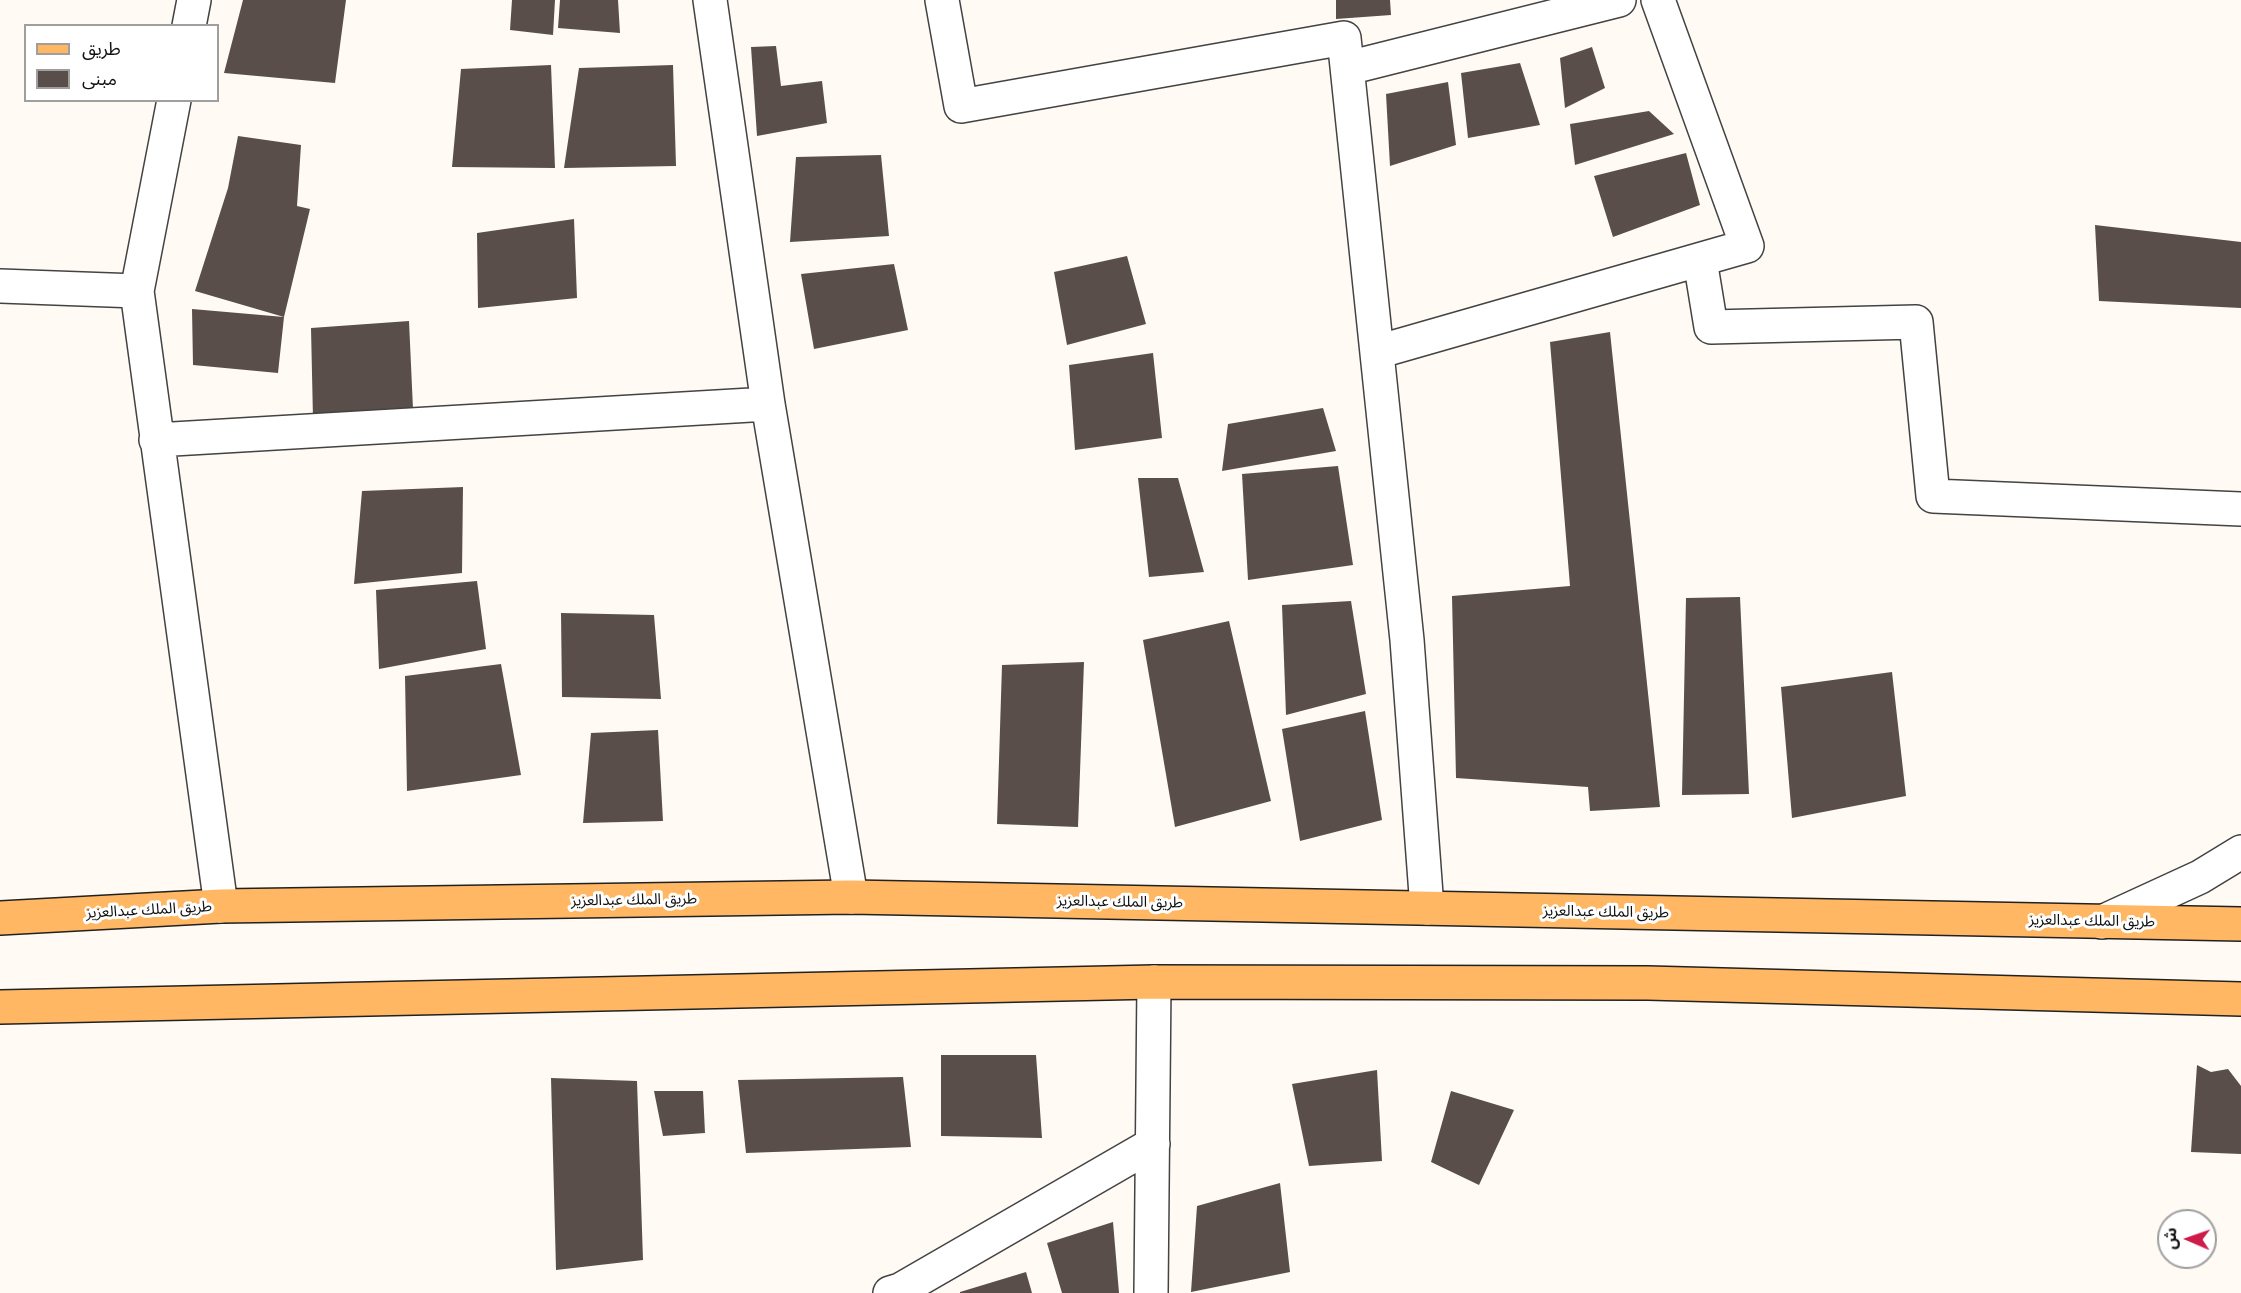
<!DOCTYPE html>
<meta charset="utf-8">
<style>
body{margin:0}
#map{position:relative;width:2241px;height:1293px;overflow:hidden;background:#fffaf3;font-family:"Roboto Serif","Noto Sans Arabic",serif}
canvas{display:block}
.legend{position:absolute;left:24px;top:24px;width:195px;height:78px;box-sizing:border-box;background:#fff;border:2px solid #9f9f9f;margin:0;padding:8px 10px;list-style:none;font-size:18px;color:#101010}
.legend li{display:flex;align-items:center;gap:12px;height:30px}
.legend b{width:30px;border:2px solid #9f9f9f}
.north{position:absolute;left:2157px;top:1209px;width:60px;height:60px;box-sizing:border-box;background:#fff;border:2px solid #9f9f9f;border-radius:50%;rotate:272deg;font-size:16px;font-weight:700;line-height:24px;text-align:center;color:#101010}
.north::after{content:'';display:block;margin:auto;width:21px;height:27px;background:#cd1b4a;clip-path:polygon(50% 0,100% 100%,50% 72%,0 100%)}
</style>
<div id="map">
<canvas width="2241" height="1293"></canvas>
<ul class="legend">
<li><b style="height:8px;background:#ffb763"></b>طريق</li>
<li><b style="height:16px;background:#5a4e4b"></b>مبنى</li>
</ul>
<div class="north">ش</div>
</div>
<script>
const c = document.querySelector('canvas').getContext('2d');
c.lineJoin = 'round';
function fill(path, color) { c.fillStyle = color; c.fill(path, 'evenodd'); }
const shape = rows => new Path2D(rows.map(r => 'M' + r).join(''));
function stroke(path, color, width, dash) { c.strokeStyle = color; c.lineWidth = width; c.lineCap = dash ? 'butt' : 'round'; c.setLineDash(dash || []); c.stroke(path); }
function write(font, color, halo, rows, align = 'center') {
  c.font = font + ' "Roboto Serif","Noto Sans Arabic",serif'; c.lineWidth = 6; c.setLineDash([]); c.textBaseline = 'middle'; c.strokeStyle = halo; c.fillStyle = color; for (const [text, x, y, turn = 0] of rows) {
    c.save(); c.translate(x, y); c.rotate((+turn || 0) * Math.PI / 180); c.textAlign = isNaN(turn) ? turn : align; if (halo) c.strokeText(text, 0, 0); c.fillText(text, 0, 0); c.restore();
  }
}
const building = shape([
 [243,0,346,0,335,83,224,73],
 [512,0,555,0,553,35,510,30],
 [560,0,618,0,620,33,558,28],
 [1336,0,1390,0,1391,15,1336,19],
 [776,46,781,86,822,81,827,123,757,136,751,47],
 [1592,47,1605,88,1565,108,1560,58],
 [1520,63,1540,125,1468,138,1461,73],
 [551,65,555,168,452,167,461,69],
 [673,65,676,166,564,168,579,68],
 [1448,82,1456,145,1390,166,1386,94],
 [1649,111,1674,134,1575,165,1570,124],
 [238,136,301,145,297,206,310,209,284,317,195,291,228,188],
 [1686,153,1700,205,1613,237,1594,176],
 [881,155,889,236,790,242,796,157],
 [574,219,577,298,478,308,477,233],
 [2095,225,2241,242,2241,308,2099,301],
 [1127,256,1146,324,1067,345,1054,272],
 [894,264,908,330,814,349,801,274],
 [192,309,284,317,278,373,193,365],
 [409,321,413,409,313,419,311,328],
 [1610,332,1660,807,1590,811,1588,787,1456,778,1452,596,1570,586,1550,342],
 [1153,353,1162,438,1075,450,1069,365],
 [1323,408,1336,451,1222,471,1228,424],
 [1338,466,1353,565,1248,580,1242,474],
 [1138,478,1178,478,1204,572,1149,577],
 [463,487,462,573,354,584,362,491],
 [477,581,486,649,379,669,376,590],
 [1740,597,1749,794,1682,795,1686,598],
 [1351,601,1366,694,1286,715,1282,605],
 [561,613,654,615,661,699,562,697],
 [1229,621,1271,801,1175,827,1143,640],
 [1084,662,1078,827,997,824,1002,665],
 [501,664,521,775,407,791,405,676],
 [1892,672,1906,796,1792,818,1781,687],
 [1365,711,1382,820,1300,841,1282,729],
 [658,730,663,821,583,823,591,733],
 [941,1055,1036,1055,1042,1138,941,1136],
 [2197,1065,2211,1072,2228,1069,2241,1086,2241,1154,2191,1152],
 [1377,1070,1382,1161,1309,1166,1292,1084],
 [903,1077,911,1147,746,1153,738,1080],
 [551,1078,637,1081,643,1260,556,1270],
 [654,1091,703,1091,705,1133,663,1136],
 [1451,1091,1514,1110,1479,1185,1431,1162],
 [1280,1183,1290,1272,1191,1292,1197,1206],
 [1113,1222,1119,1293,1062,1293,1047,1243],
 [1026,1272,1032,1293,960,1293,960,1292]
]);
const minor = shape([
 [710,0,768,404,851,897],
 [942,0,961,106,1344,38,1407,640,1427,908],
 [189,26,194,0],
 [1348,68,1619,0],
 [174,100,137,291,221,906],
 [1700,260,1711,327,1916,322,1933,496,2241,509],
 [0,286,137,291],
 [1377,352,1747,246,1658,0],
 [156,440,768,404],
 [2102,922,2200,877,2241,852],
 [890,1293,900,1290,1153,1144],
 [1151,1293,1154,982]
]);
const major = shape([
 [0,918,221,906,851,897,2241,924],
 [0,1007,1154,982,1648,983,2241,999]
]);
const streetNames = [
 ["طريق الملك عبدالعزيز",634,900,-1],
 ["طريق الملك عبدالعزيز",1120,902,1],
 ["طريق الملك عبدالعزيز",149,910,-3],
 ["طريق الملك عبدالعزيز",1606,912,1],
 ["طريق الملك عبدالعزيز",2092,921,1]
];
fill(building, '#5a4e4b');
stroke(minor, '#434343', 36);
stroke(major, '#212121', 36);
stroke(minor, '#fff', 33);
stroke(major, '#ffb763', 33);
write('15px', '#101010', '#fff', streetNames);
</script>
